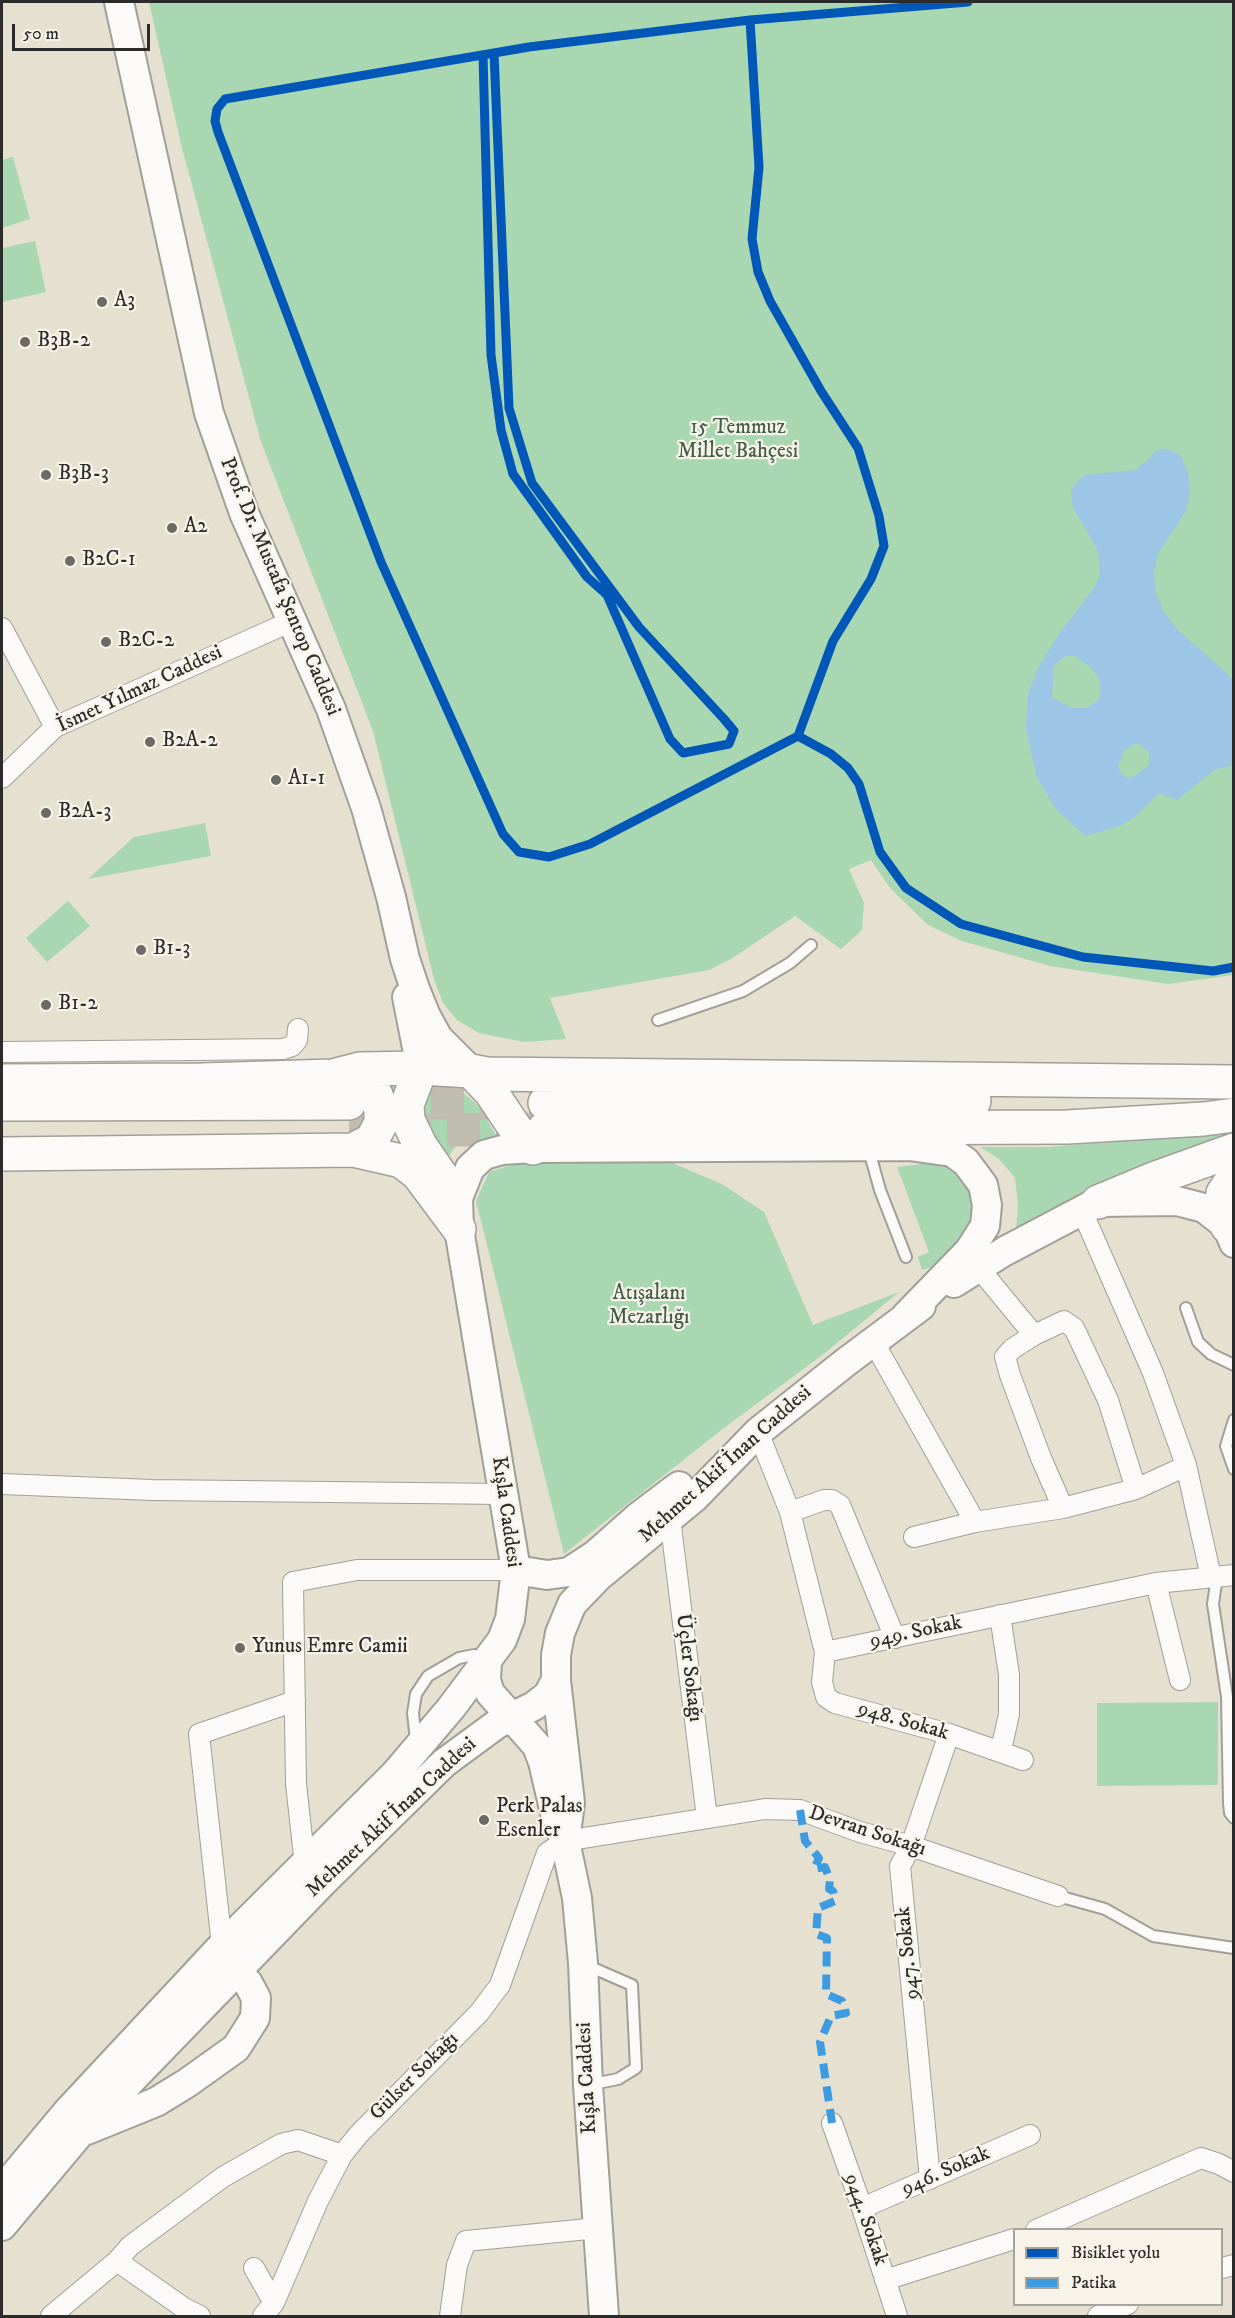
<!DOCTYPE html>
<meta charset="utf-8">
<style>
body{margin:0}
#map{position:relative;width:1235px;height:2318px;overflow:hidden;background:#e6e0d1;font-family:"IM FELL DW Pica",serif}
canvas{display:block}
.frame{position:absolute;inset:0;border:3px solid #2b2b2b;pointer-events:none}
.legend{position:absolute;left:1013px;top:2228px;width:210px;height:78px;box-sizing:border-box;background:#f7f3e8;border:2px solid #a5a39c;margin:0;padding:8px 10px;list-style:none;font-size:18px;color:#2b2b2b}
.legend li{display:flex;align-items:center;gap:12px;height:30px}
.legend b{width:30px;border:2px solid #a5a39c}
.scale{position:absolute;left:12px;top:24px;width:138px;height:27px;box-sizing:border-box;border:3px solid #2b2b2b;border-top:0;padding-left:8px;font-size:18px;line-height:21px;white-space:nowrap;color:#2b2b2b;-webkit-text-stroke:4px #f7f3e8;paint-order:stroke}
</style>
<div id="map">
<canvas width="1235" height="2318"></canvas>
<div class="frame"></div>
<ul class="legend">
<li><b style="height:8px;background:#0057b8"></b>Bisiklet yolu</li>
<li><b style="height:8px;background:#3d9ce1"></b>Patika</li>
</ul>
<div class="scale">50 m</div>
</div>
<script>
const c = document.querySelector('canvas').getContext('2d');
c.lineJoin = 'round';
function fill(path, color) { c.fillStyle = color; c.fill(path, 'evenodd'); }
const shape = rows => new Path2D(rows.map(r => 'M' + r).join(''));
function stroke(path, color, width, dash) { c.strokeStyle = color; c.lineWidth = width; c.lineCap = dash ? 'butt' : 'round'; c.setLineDash(dash || []); c.stroke(path); }
function write(font, color, halo, rows, align = 'center') {
  c.font = font + ' "IM FELL DW Pica",serif'; c.lineWidth = 4.5; c.setLineDash([]); c.textBaseline = 'middle'; c.strokeStyle = halo; c.fillStyle = color; for (const [text, x, y, turn = 0] of rows) {
    c.save(); c.translate(x, y); c.rotate((+turn || 0) * Math.PI / 180); c.textAlign = isNaN(turn) ? turn : align; if (halo) c.strokeText(text, 0, 0); c.fillText(text, 0, 0); c.restore();
  }
}
const green = shape([
 [149,2,1233,2,1233,975,1168,984,1050,966,962,941,928,925,890,888,871,860,849,869,864,903,862,930,841,949,795,916,731,959,709,970,550,998,566,1039,524,1042,479,1033,457,1020,443,1003,434,979,373,731,261,442,181,144],
 [13,157,30,219,2,228,2,160],
 [35,241,46,292,2,302,2,248],
 [205,823,211,856,88,879,134,837],
 [68,901,90,926,47,962,26,938],
 [443,1087,462,1092,479,1106,498,1139,457,1145,447,1158,421,1121,418,1106,427,1093],
 [1233,1131,1233,1139,1016,1230,1018,1206,1015,1178,999,1159,980,1147,1048,1147],
 [526,1160,670,1162,722,1184,764,1212,813,1325,899,1292,825,1353,724,1428,564,1554,476,1201,489,1172],
 [922,1164,939,1165,965,1173,979,1213,967,1240,932,1267,922,1270,918,1257,929,1252,897,1167],
 [1218,1702,1218,1785,1097,1786,1097,1703]
]);
const water = shape([
 [1162,449,1170,450,1181,456,1188,473,1190,491,1187,509,1159,552,1154,571,1155,589,1163,611,1177,629,1233,679,1233,765,1214,770,1177,800,1159,793,1136,816,1122,825,1085,836,1055,808,1036,775,1026,729,1028,694,1039,666,1059,634,1094,588,1100,574,1098,551,1073,507,1071,492,1074,485,1085,475,1135,470,1149,459,1155,451],
 [1073,655,1092,668,1100,681,1100,695,1098,700,1087,708,1073,708,1052,698,1054,666,1063,657],
 [1139,744,1149,752,1149,765,1133,777,1128,778,1121,773,1118,767,1124,751,1132,745]
]);
const highwayTunnel = shape([
 [382,1103,545,1103],
 [349,1131,542,1129]
]);
const lane = shape([
 [658,1020,743,991,790,963,811,945],
 [868,1147,880,1190,906,1257],
 [1186,1308,1198,1342,1211,1354,1234,1365],
 [1234,1420,1226,1446,1234,1469],
 [1217,1576,1213,1604,1227,1697,1229,1803,1230,1813,1234,1818],
 [419,1743,415,1732,413,1713,416,1694,428,1676,459,1658,474,1655,484,1661],
 [1058,1896,1105,1909,1153,1936,1234,1948],
 [586,1965,632,1985,636,2068,618,2079,588,2085]
]);
const street = shape([
 [2,628,55,727],
 [2,778,55,727,292,621],
 [2,1052,283,1049,292,1046,297,1040,298,1029],
 [1082,1211,1153,1373,1186,1465,1211,1577],
 [978,1267,1034,1335],
 [873,1341,975,1522,1063,1508,1136,1489,1186,1466],
 [758,1432,790,1512,825,1652,1156,1583,1234,1575],
 [2,1484,152,1490,503,1494],
 [1063,1508,1041,1458,1010,1375,1005,1357,1012,1349,1034,1335,1064,1321,1074,1328,1108,1400,1136,1489],
 [790,1512,824,1500,832,1500,840,1505,895,1638],
 [670,1518,707,1818],
 [914,1537,975,1522],
 [1156,1583,1180,1680],
 [825,1652,822,1682,826,1697,835,1703,949,1734,1023,1760],
 [998,1750,1003,1741,1009,1714,1009,1675,1000,1615],
 [305,1865,296,1784,293,1582,357,1570,516,1570],
 [222,1946,199,1734,295,1701],
 [832,2123,862,2208,897,2316],
 [930,2179,900,1866,911,1846,949,1734],
 [862,2208,1030,2135],
 [1036,2230,1201,2158,1219,2164,1234,2172],
 [117,2261,184,2308,200,2316],
 [254,2268,274,2303],
 [1222,2268,1234,2265],
 [885,2280,1014,2239],
 [51,2316,117,2261,130,2246,223,2177,281,2144,298,2140,342,2155],
 [263,2316,274,2303,318,2201,342,2155,359,2134,479,2013,500,1985,547,1853,565,1841,765,1809,800,1810,860,1832,911,1846,1058,1896],
 [450,2316,457,2265,466,2241,598,2228],
 [1098,2316,1128,2304]
]);
const secondary = shape([
 [119,2,209,413,244,513,331,709,366,808,391,897,405,959,415,989,426,1016,438,1038,471,1071],
 [407,997,421,1068],
 [954,1283,1005,1251,1098,1202,1177,1201,1204,1208,1227,1226,1234,1243],
 [516,1570,547,1575,569,1572,595,1555,638,1517,679,1486],
 [487,1662,486,1680,490,1693,537,1746,543,1762,555,1813,565,1841,577,1898,583,1963,588,2085,604,2316],
 [565,1841,570,1803,556,1680,556,1655,560,1633,572,1604,598,1577,694,1498,758,1432,846,1362,921,1306],
 [87,2130,156,2102,187,2083,236,2048,255,2018,256,1998,248,1983,236,1971,222,1961],
 [2,2190,68,2111,222,1946,395,1774,451,1708,502,1640,510,1619,516,1570,459,1229,458,1198,470,1168,484,1155,502,1150,533,1148,909,1146,952,1152,966,1162,983,1185,987,1205,985,1226,969,1251,906,1316],
 [2,2226,80,2133,323,1882,444,1763,497,1724,534,1706,548,1695,556,1680]
]);
const highway = shape([
 [421,1068,407,1105,408,1120,420,1145,442,1177,446,1188],
 [471,1071,491,1092,523,1140,533,1148],
 [333,1076,360,1069,421,1068,471,1071,487,1074,1234,1082],
 [2,1081,202,1080,333,1076,353,1077,364,1083,376,1095,381,1110,381,1123,372,1140,353,1150],
 [545,1103,974,1101],
 [2,1104,349,1103],
 [544,1129,1067,1127,1204,1119,1234,1115],
 [2,1154,353,1150,401,1161,418,1174,459,1229],
 [1098,1202,1156,1178,1234,1150],
 [1227,1226,1222,1207,1223,1193,1234,1177]
]);
const quiet = shape([
 [800,1810,805,1841,819,1858,814,1869,825,1867,830,1880,829,1889,833,1891,835,1901,818,1908,816,1934,827,1938,826,1994,842,2001,846,2013,831,2016,820,2042,832,2123]
]);
const cycleway = shape([
 [750,20,759,167,752,239,758,272,770,301,821,391,858,448,879,516,884,546,871,579,833,641,798,736,590,844,549,857,519,852,503,834,381,562,218,132,215,121,217,109,225,99,529,47,750,20,968,2],
 [483,55,491,355,501,430,513,474,587,577,607,595,670,739,683,753,729,744,734,731,724,719,639,627,532,483,509,408,494,53],
 [798,736,831,754,848,768,859,784,880,852,906,888,961,924,1083,957,1213,971,1234,967]
]);
const markers = [
 [102,302,6,"#6c6a65"],
 [25,342,6,"#6c6a65"],
 [46,475,6,"#6c6a65"],
 [172,528,6,"#6c6a65"],
 [70,561,6,"#6c6a65"],
 [106,642,6,"#6c6a65"],
 [150,742,6,"#6c6a65"],
 [276,780,6,"#6c6a65"],
 [46,813,6,"#6c6a65"],
 [141,950,6,"#6c6a65"],
 [46,1005,6,"#6c6a65"],
 [240,1648,6,"#6c6a65"],
 [484,1820,6,"#6c6a65"]
];
const poiNames = [
 ["A3",114,302],
 ["B3B-2",37,342],
 ["B3B-3",58,475],
 ["A2",184,528],
 ["B2C-1",82,561],
 ["B2C-2",118,642],
 ["B2A-2",162,742],
 ["A1-1",288,780],
 ["B2A-3",58,813],
 ["B1-3",153,950],
 ["B1-2",58,1005],
 ["Yunus Emre Camii",252,1648],
 ["Perk Palas",496,1808],
 ["Esenler",496,1832]
];
const parkNames = [
 ["15 Temmuz",738,429],
 ["Millet Bahçesi",738,453],
 ["Atışalanı",649,1295],
 ["Mezarlığı",649,1319]
];
const streetNames = [
 ["Prof. Dr. Mustafa Şentop Caddesi",279,587,67],
 ["İsmet Yılmaz Caddesi",140,690,-25],
 ["Mehmet Akif İnan Caddesi",726,1465,-42],
 ["Kışla Caddesi",505,1512,82],
 ["949. Sokak",916,1633,-12],
 ["Üçler Sokağı",688,1668,83],
 ["948. Sokak",903,1722,16],
 ["Mehmet Akif İnan Caddesi",392,1818,-43],
 ["Devran Sokağı",867,1832,18],
 ["947. Sokak",909,1953,-96],
 ["Gülser Sokağı",415,2077,-45],
 ["Kışla Caddesi",588,2078,-93],
 ["946. Sokak",946,2172,-24],
 ["944. Sokak",865,2220,71]
];
fill(green, '#a9d7b1');
fill(water, '#9cc5e6');
stroke(highwayTunnel, '#c1bcb0', 33, [33, 16]);
stroke(lane, '#a29f97', 14);
stroke(street, '#a29f97', 22);
stroke(secondary, '#a29f97', 32);
stroke(highway, '#a29f97', 36);
stroke(lane, '#fbfaf8', 10);
stroke(street, '#fbfaf8', 20);
stroke(secondary, '#fbfaf8', 28);
stroke(highway, '#fbfaf8', 33);
stroke(quiet, '#3d9ce1', 8, [15, 8]);
stroke(cycleway, '#0057b8', 9);
for (const [x, y, r, color] of markers) { const dot = new Path2D(); dot.arc(x, y, r, 0, 2 * Math.PI); c.fillStyle = color; c.fill(dot); stroke(dot, '#f7f3e8', 2); }
write('21px', '#2b2b2b', '#f7f3e8', poiNames, 'left');
write('21px', '#425d4b', '#f7f3e8', parkNames);
write('21px', '#2b2b2b', '#f7f3e8', streetNames);
</script>
